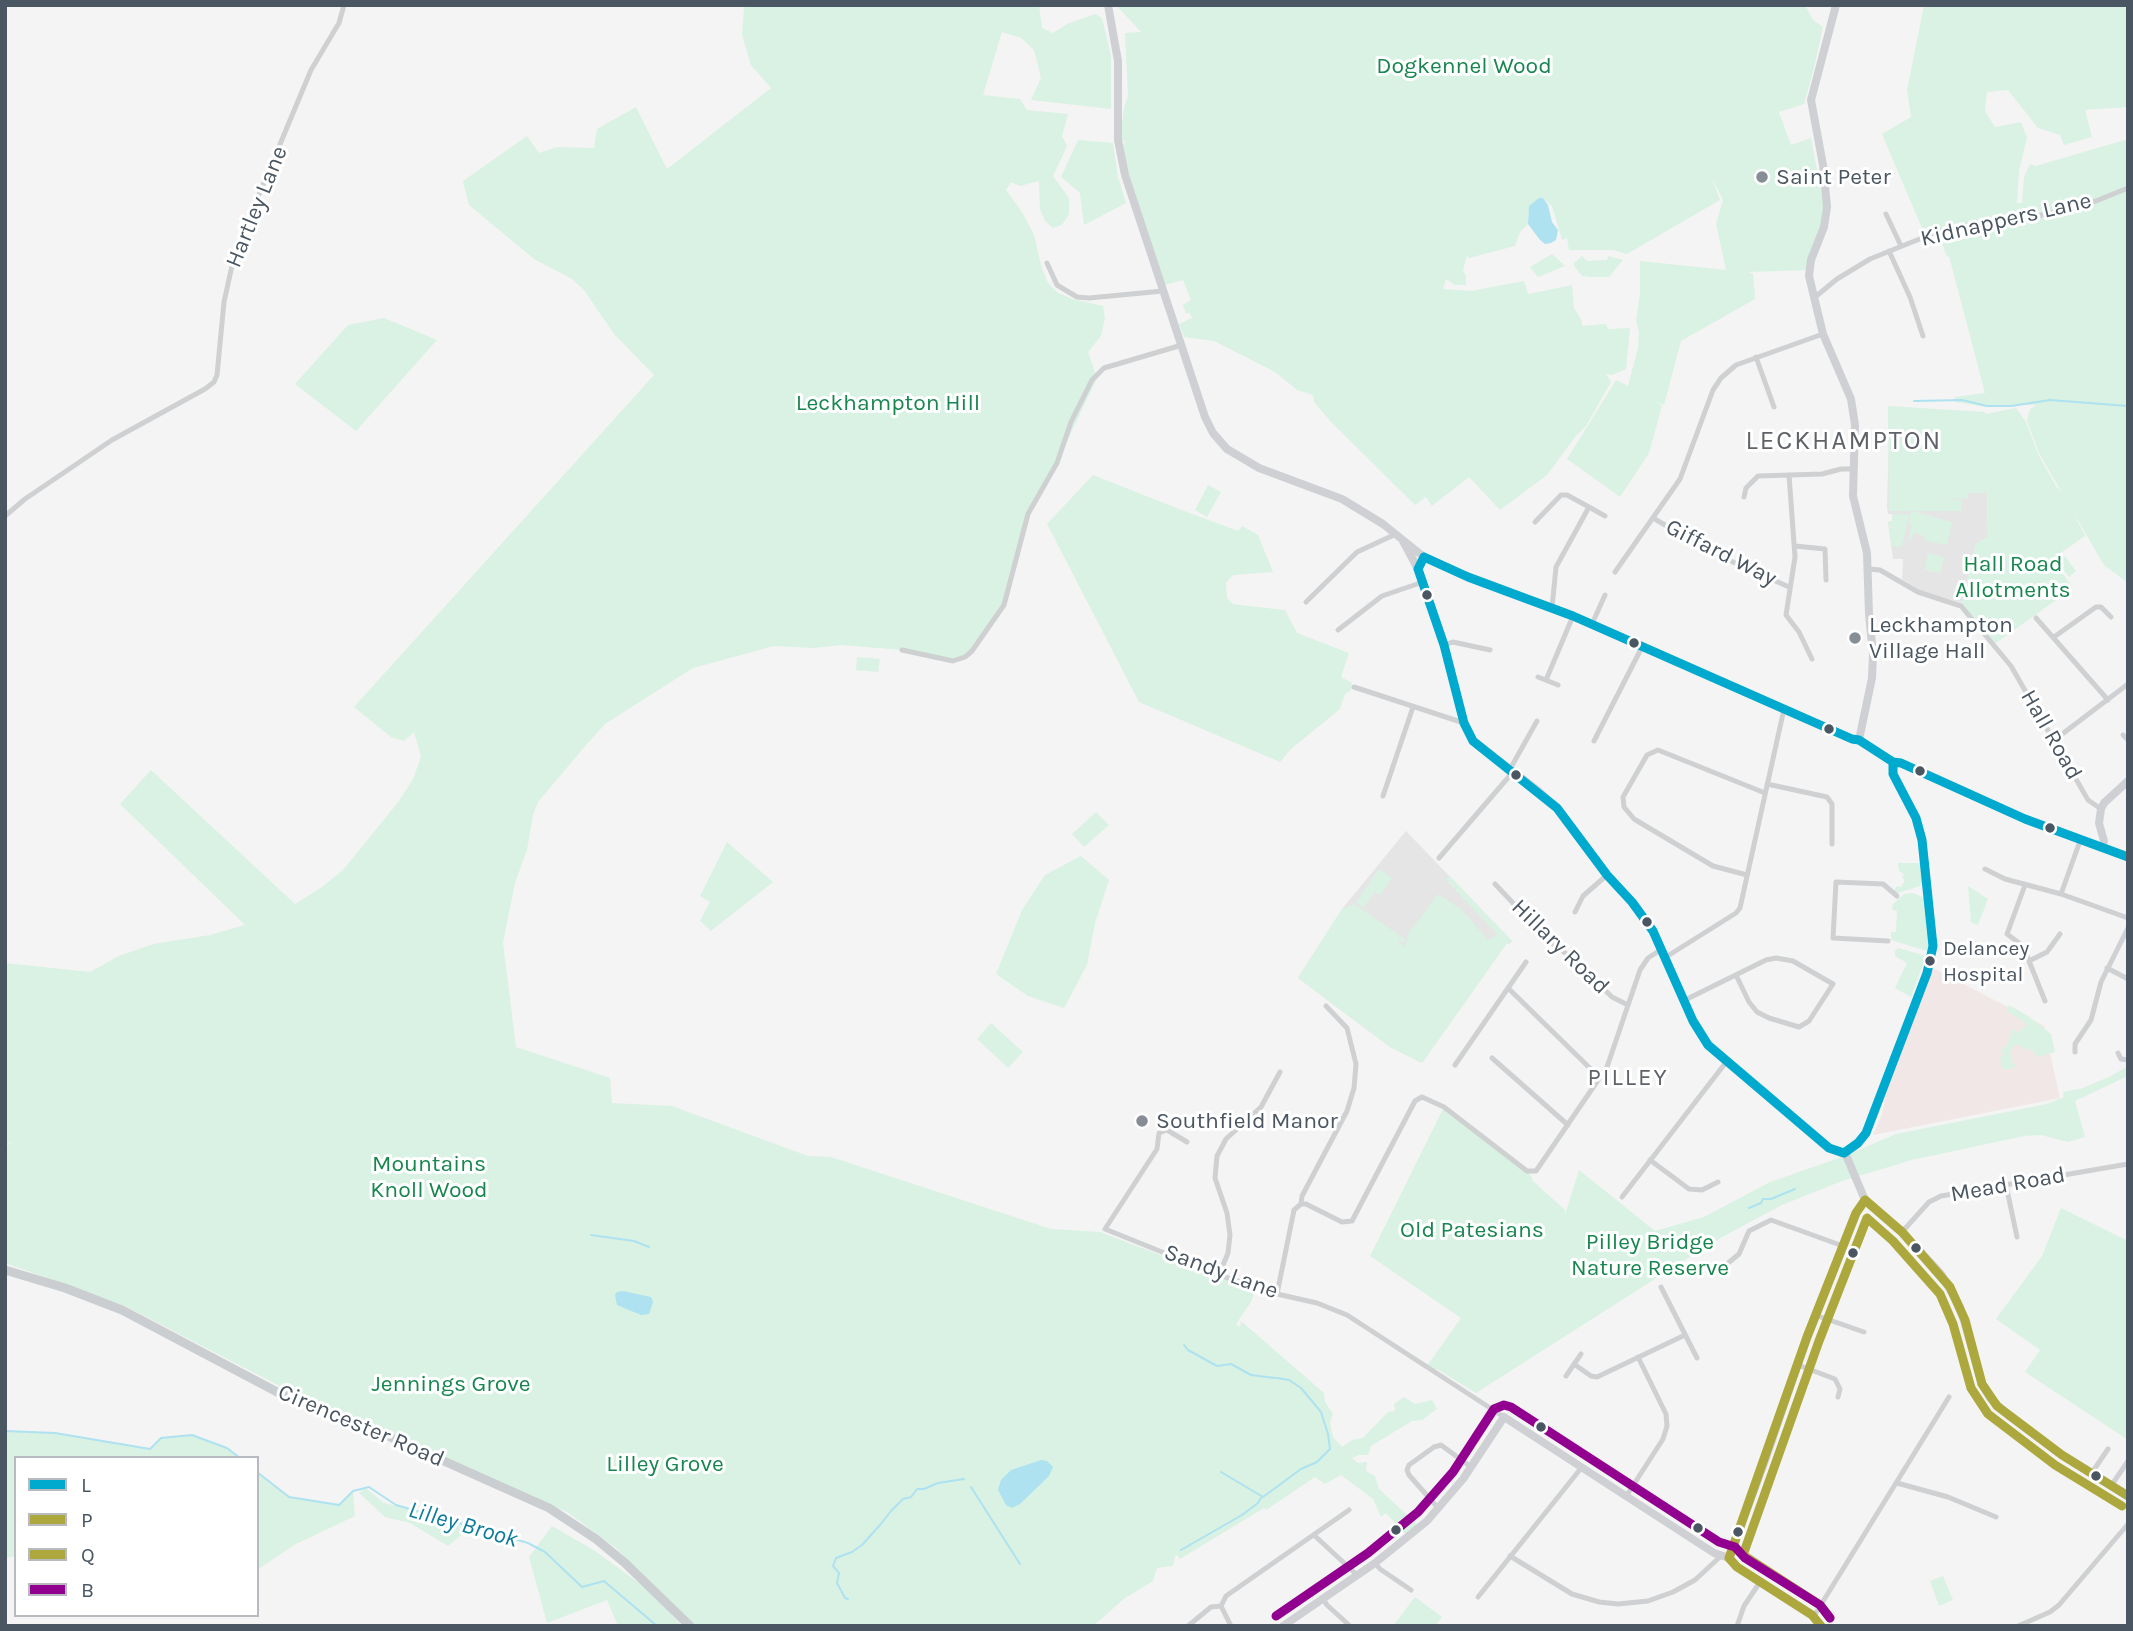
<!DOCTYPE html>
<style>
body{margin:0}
#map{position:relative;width:2133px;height:1631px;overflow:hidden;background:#f4f4f4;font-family:Karla,sans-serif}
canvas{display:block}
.frame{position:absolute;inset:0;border:7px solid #4a5661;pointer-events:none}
.legend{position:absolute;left:14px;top:1456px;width:245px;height:161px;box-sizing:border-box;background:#fff;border:2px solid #b7bbc0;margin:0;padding:9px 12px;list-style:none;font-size:21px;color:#4a5661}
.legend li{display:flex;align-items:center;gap:14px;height:35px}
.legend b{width:35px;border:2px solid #b7bbc0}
</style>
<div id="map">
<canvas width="2133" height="1631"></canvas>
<div class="frame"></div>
<ul class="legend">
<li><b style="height:9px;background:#00a9ce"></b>L</li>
<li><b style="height:9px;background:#ada83e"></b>P</li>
<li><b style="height:9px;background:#ada83e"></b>Q</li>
<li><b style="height:9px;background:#91008e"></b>B</li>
</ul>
</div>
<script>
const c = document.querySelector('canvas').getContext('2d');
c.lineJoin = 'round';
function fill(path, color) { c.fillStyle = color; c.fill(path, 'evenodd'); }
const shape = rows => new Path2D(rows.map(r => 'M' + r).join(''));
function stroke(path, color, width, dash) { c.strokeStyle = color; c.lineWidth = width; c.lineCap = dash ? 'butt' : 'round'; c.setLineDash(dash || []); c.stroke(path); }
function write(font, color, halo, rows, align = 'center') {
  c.font = font + ' Karla,sans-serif'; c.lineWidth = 6; c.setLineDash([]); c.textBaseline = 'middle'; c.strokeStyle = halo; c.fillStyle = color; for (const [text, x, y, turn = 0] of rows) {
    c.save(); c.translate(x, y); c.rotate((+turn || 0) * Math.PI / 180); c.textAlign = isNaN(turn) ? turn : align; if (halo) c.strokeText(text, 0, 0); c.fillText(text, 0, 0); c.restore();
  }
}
const education = shape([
 [1986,438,1988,537,1976,544,1962,603,1921,591,1902,579,1903,559,1893,559,1888,522,1892,521,1892,514,1888,514,1887,507,1889,439],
 [1406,831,1512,941,1509,944,1507,943,1422,1063,1390,1047,1298,978,1342,909]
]);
const medical = shape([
 [1933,968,2044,1026,2060,1098,1873,1135,1882,1114,1888,1086]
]);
const green = shape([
 [747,5,1039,5,1042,28,1053,33,1067,24,1095,14,1102,18,1111,56,1111,109,1031,100,1041,78,1034,50,1021,38,1002,32,983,95,1020,99,1027,110,1068,114,1062,136,1067,146,1053,176,1069,198,1069,214,1062,225,1053,228,1045,221,1040,209,1039,181,1020,186,1011,182,1006,190,1022,212,1034,235,1042,269,1048,283,1058,293,1072,299,1103,306,1105,318,1101,336,1088,352,1097,378,1052,473,1034,502,1004,605,972,651,959,660,915,651,841,645,814,648,774,646,693,668,605,724,586,745,538,802,533,815,527,850,515,883,503,943,516,1047,610,1078,612,1103,672,1106,808,1156,831,1157,1051,1229,1100,1232,1255,1291,1251,1302,1236,1324,1240,1327,1241,1321,1324,1393,1325,1402,1333,1414,1330,1422,1333,1437,1342,1447,1352,1440,1363,1438,1388,1412,1395,1411,1394,1404,1404,1397,1415,1404,1432,1400,1437,1409,1422,1420,1412,1421,1371,1446,1368,1455,1359,1455,1352,1458,1358,1463,1367,1462,1366,1471,1375,1476,1379,1489,1419,1526,1407,1536,1386,1513,1381,1517,1373,1499,1341,1475,1325,1484,1315,1477,1266,1510,1264,1508,1180,1559,1177,1555,1175,1556,1173,1566,1157,1568,1153,1581,1125,1598,1093,1626,690,1626,616,1548,567,1512,297,1395,125,1306,5,1263,5,1147,13,1141,5,1145,5,963,90,972,119,956,153,944,210,935,245,925,120,804,151,770,295,904,322,887,343,870,399,801,413,779,421,757,414,732,404,741,391,737,354,707,654,375,614,334,584,290,572,279,534,259,469,205,463,181,527,136,539,153,557,147,594,148,597,129,636,107,667,169,771,88,751,65,742,35,744,8],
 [1116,5,1805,5,1813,20,1823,27,1815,64,1804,104,1779,112,1791,145,1811,138,1826,217,1810,270,1748,272,1753,274,1755,299,1681,341,1664,405,1657,402,1662,406,1649,453,1620,497,1567,459,1616,380,1628,386,1638,348,1639,332,1636,321,1640,293,1640,261,1726,270,1716,224,1723,200,1712,178,1720,200,1627,254,1613,250,1569,250,1567,238,1562,240,1552,206,1544,199,1539,198,1528,214,1528,224,1520,232,1515,246,1469,258,1467,255,1463,270,1466,276,1466,285,1455,285,1446,279,1443,289,1471,291,1524,281,1528,294,1572,285,1574,308,1582,321,1582,326,1606,324,1608,329,1630,328,1626,369,1612,375,1606,374,1611,382,1586,426,1576,436,1547,475,1500,510,1469,477,1432,506,1426,497,1415,505,1332,423,1314,402,1313,395,1297,390,1275,372,1214,341,1184,337,1179,324,1192,318,1190,313,1186,313,1183,305,1191,300,1183,280,1165,285,1119,150,1125,142,1120,139,1124,108,1128,95,1125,33,1141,32],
 [1924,5,2128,5,2128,107,2085,110,2092,137,2064,145,2060,135,2038,128,2008,90,1987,92,1985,111,1995,127,2021,122,2027,138,2019,170,2017,203,2022,203,2024,177,2030,164,2036,166,2128,139,2128,583,2104,565,2073,512,2085,536,2052,559,2073,588,1993,645,1961,606,1976,544,1988,537,1987,493,1968,493,1968,498,1943,500,1961,500,1962,511,1912,511,1952,522,1947,545,1924,540,1925,536,1914,533,1911,540,1908,540,1912,524,1909,523,1911,511,1889,511,1888,406,1985,412,1986,414,2016,408,2026,422,2038,454,2056,486,2062,493,2039,453,2027,421,2030,409,2037,405,2006,405,1987,407,1955,402,1955,397,1985,393,1949,256,1947,257,1939,235,1940,230,1924,233,1882,134,1911,117,1907,90],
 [1078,140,1113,143,1118,177,1126,203,1084,225,1080,193,1061,177],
 [1552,254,1565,266,1538,277,1530,267],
 [1582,256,1587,261,1607,260,1608,256,1623,260,1609,277,1592,277,1582,276,1574,266,1574,263],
 [384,318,437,340,356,431,295,384,348,325],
 [1093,475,1179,509,1238,531,1242,526,1258,535,1273,572,1233,575,1226,583,1227,598,1233,604,1239,605,1285,610,1297,633,1349,653,1341,677,1352,683,1351,690,1345,694,1340,709,1291,749,1280,762,1139,702,1047,524],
 [1208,485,1221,492,1207,517,1195,510],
 [1892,514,1909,515,1902,546,1892,547,1888,522,1892,521],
 [1928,553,1944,558,1940,573,1925,570],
 [2064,555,2076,571,2069,577,2057,561],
 [857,657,880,659,878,672,856,670],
 [1096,812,1109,825,1084,847,1072,834],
 [727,842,773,882,711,931,700,921,710,902,700,896],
 [1081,856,1109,880,1095,923,1087,965,1064,1008,1028,996,996,974,1022,910,1045,875],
 [1898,863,1921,863,1923,883,1920,884,1920,886,1898,893,1894,891,1897,886,1901,887,1905,880,1902,877,1904,874,1899,871],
 [1379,869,1392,878,1380,895,1375,892,1363,908,1356,902],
 [1450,876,1512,941,1509,944,1507,943,1422,1063,1390,1047,1298,978,1342,909,1354,904,1406,940,1403,943,1399,940,1398,942,1404,946,1409,939,1406,937,1438,894,1462,910,1488,940,1493,938,1497,934,1446,880],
 [1968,886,1988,899,1978,925,1971,922],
 [1913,893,1927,899,1932,941,1927,951,1891,940,1891,932,1896,932,1897,911,1892,910,1893,904,1904,894],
 [1898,948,1926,956,1911,997,1895,988,1907,963,1895,956,1895,951],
 [2009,1005,2028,1016,2051,1034,2055,1052,2036,1057,2034,1051,2031,1051,2027,1048,2022,1049,2021,1044,2014,1046,2010,1052,2013,1064,2015,1064,2016,1067,2003,1070,2000,1056,2004,1057,2002,1050,2003,1046,2007,1047,2012,1029,2019,1033,2027,1024,2007,1011],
 [991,1023,1023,1052,1008,1068,977,1039],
 [2128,1066,2128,1076,2075,1101,2085,1137,2068,1142,2041,1135,2024,1136,1912,1160,1842,1181,1782,1205,1713,1242,1476,1393,1437,1369,1434,1371,1427,1366,1461,1318,1370,1256,1444,1107,1529,1172,1533,1181,1565,1210,1565,1215,1579,1170,1655,1231,1704,1217,1770,1182,1842,1157,1896,1134,2047,1104,2064,1097,2063,1092,2083,1088,2111,1076],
 [2061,1208,2128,1241,2128,1440,2025,1372,2040,1350,1996,1319,2042,1256],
 [5,1431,55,1433,150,1449,161,1438,192,1435,227,1448,240,1458,16,1458,16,1556,6,1558],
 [257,1472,289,1497,339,1505,353,1491,355,1516,294,1545,257,1570],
 [366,1488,384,1503,474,1524,448,1546,410,1523,385,1517,359,1493],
 [552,1526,595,1551,650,1591,682,1626,618,1626,607,1600,547,1623,529,1557],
 [1943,1576,1953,1600,1939,1606,1930,1581],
 [1415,1597,1442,1617,1435,1626,1393,1626]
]);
const water = shape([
 [1539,198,1543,198,1548,205,1552,222,1558,230,1556,240,1551,243,1545,244,1540,240,1528,224,1529,206],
 [623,1291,651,1297,653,1302,649,1314,641,1315,617,1305,615,1295,617,1292],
 [1041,1460,1047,1461,1053,1467,1049,1476,1020,1504,1012,1508,1006,1505,998,1490,1001,1480,1011,1470]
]);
const stream = shape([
 [1914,401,1962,400,1987,406,2011,406,2050,400,2128,406],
 [1749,1208,1761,1203,1763,1199,1771,1199,1795,1189],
 [591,1235,634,1241,649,1247],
 [1184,1345,1188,1350,1217,1366,1231,1364,1251,1375,1275,1378],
 [5,1431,55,1433,150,1449,161,1438,192,1435,227,1448,240,1458],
 [257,1472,289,1497,339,1505,353,1491,369,1487,396,1505,528,1543,545,1552,582,1587,604,1581,657,1626],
 [1221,1472,1263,1497,1301,1469,1317,1462,1330,1449,1328,1434,1321,1412,1301,1388,1289,1380,1277,1378],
 [971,1487,1020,1564],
 [1181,1550,1242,1515,1258,1503,1261,1498],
 [848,1599,845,1598,837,1583,839,1573,833,1566,836,1558,852,1552,862,1545,880,1525,891,1511,903,1499,911,1497,917,1489,924,1489,938,1483,964,1479]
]);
const street = shape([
 [1886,214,1901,246],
 [1889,251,1910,297,1923,336],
 [1047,263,1057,285,1077,297,1089,298,1163,291],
 [1814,298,1837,279,1870,259,1937,232,1973,224,2019,221,2096,201,2128,188],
 [1756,357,1774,407],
 [1789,475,1795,557,1786,615,1799,632,1812,659],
 [1744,497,1746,488,1758,476,1822,474,1841,469,1854,469],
 [5,516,25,499,112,440,205,389,214,382,217,375,224,302,235,252,311,70,339,23,344,5],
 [1653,518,1715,554,1789,587],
 [1535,522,1561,495,1567,495,1589,507],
 [1795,546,1825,549,1826,580],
 [1868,569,1880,570,1918,592,1961,606,2011,666,2088,800,2101,809],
 [1615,572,1680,479,1713,390,1721,378,1736,365,1823,334],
 [1306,602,1357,552,1396,534],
 [1552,608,1556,567,1589,507,1605,516],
 [2036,618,2108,700],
 [1592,624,1605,595],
 [1338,630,1382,596,1423,582],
 [2054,637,2096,607,2101,607,2111,617],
 [1444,645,1453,642,1490,650],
 [902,650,953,661,965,657,972,651,1004,605,1028,514,1057,463,1071,422,1092,380,1104,368,1182,345],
 [1538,677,1558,685],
 [1546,680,1573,616],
 [1354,687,1464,723],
 [2123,735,2128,740],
 [1594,741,1642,647],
 [2053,741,2128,684],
 [1509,771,1537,721],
 [1767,784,1827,797,1832,804,1832,844],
 [1383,796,1413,707],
 [1439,858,1512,773],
 [1985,869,2005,879,2061,894,2128,918],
 [1747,875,1713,866,1634,819,1624,807,1623,797,1647,755,1658,750,1765,793],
 [1495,884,1548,940,1573,959,1612,997,1628,1005],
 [2025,885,2007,934,2019,943,2025,951,2045,1001],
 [2061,894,2080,841],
 [1575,912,1583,896,1607,875],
 [1888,941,1833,938,1836,882,1883,884,1897,896],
 [1666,957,1736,913,1740,908,1784,709],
 [2029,961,2047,952,2060,934],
 [2107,968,2128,979],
 [1508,988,1600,1078],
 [1683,1001,1766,960,1776,958,1793,961,1833,984,1809,1021,1799,1027,1769,1018,1757,1012,1749,1002,1736,975],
 [2075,1052,2075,1044,2091,1020,2101,982,2128,928],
 [2118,1053,2121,1059,2128,1060],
 [1492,1058,1568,1125],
 [1455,1065,1526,962],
 [1187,1142,1167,1130,1159,1133,1157,1149,1105,1229,1219,1275,1277,1294,1317,1303,1347,1315,1504,1417],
 [1650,1160,1689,1189,1702,1190,1718,1182],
 [2006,1185,2017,1237],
 [1622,1197,1727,1061],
 [1301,1204,1306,1204,1342,1222,1352,1221,1415,1101,1422,1097,1444,1107,1527,1171,1536,1171,1607,1067,1640,970,1648,958,1662,949],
 [1902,1232,1929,1202,1941,1196,2128,1164],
 [1727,1264,1739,1254,1749,1231,1771,1220,1843,1246],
 [1219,1275,1228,1253,1230,1235,1227,1213,1215,1178,1217,1156,1226,1139,1261,1107,1280,1072],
 [1661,1287,1697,1358],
 [1277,1294,1294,1210,1301,1204,1302,1196,1347,1111,1354,1088,1356,1064,1347,1028,1326,1006],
 [1815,1315,1864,1332],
 [1574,1364,1591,1376,1597,1377,1685,1335],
 [1798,1365,1835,1379,1840,1389,1838,1397],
 [1566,1376,1581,1354],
 [2091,1474,2108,1449],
 [1897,1483,1948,1497,1996,1517],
 [2111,1486,2128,1461],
 [1627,1495,1663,1439,1667,1426,1666,1414,1638,1357],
 [1439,1509,1409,1475,1407,1470,1409,1465,1434,1447,1441,1445,1471,1467],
 [1315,1536,1357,1575],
 [1510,1556,1572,1594,1599,1602,1618,1604,1648,1601,1673,1592,1695,1580,1721,1556],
 [1375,1563,1380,1569,1411,1590],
 [1478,1597,1582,1467],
 [1323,1599,1327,1605,1350,1626],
 [1814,1616,1949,1397],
 [1188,1626,1211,1607,1221,1606],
 [1231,1626,1221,1606,1226,1596,1349,1510],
 [1737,1626,1744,1606,1760,1582],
 [2018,1626,2050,1612,2059,1605,2128,1524]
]);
const secondary = shape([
 [1108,5,1118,61,1118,140,1125,175,1205,417,1213,433,1227,449,1259,468,1342,499,1383,524,1424,557,1468,577,1573,616,1852,739,1859,740,1893,762,1901,763,2025,819,2128,857],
 [1836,5,1811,100,1823,165,1827,207,1824,227,1811,260,1809,276,1823,334,1851,399,1855,425,1853,496,1867,553,1869,614,1873,654,1872,678,1859,740],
 [1403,541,1418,569],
 [1424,557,1418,569,1444,645,1464,723,1473,741,1537,790,1557,808,1607,875,1632,902,1653,931,1693,1021,1708,1045,1829,1148,1846,1155,1865,1200,1902,1232,1941,1274,1960,1307,1982,1384,1990,1398,2009,1416,2062,1455,2128,1496],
 [2102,848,2104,841,2099,823,2101,809,2104,803,2128,781],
 [1844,1153,1858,1143,1866,1133,1927,973,1933,946,1922,840,1916,818,1893,774,1893,762],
 [1729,1558,1767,1455,1807,1337,1856,1213,1865,1200],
 [1729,1558,1737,1567,1812,1615,1821,1626],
 [1283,1626,1375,1563,1427,1521,1463,1479,1504,1417,1714,1553,1729,1558]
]);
const primary = shape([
 [5,1270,65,1288,122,1310,279,1393,370,1428,549,1508,596,1539,625,1563,690,1626]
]);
const bus1 = shape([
 [1424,557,1468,577,1573,616,1852,739,1859,740,1893,762,1893,774,1916,818,1922,840,1933,946,1927,973,1866,1133,1858,1143,1844,1153,1829,1148,1708,1045,1693,1021,1653,931,1632,902,1607,875,1557,808,1473,741,1464,723,1444,645,1418,569,1424,557],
 [1893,762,1901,763,2025,819,2128,857]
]);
const bus2 = shape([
 [1821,1626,1812,1615,1737,1567,1729,1558,1807,1337,1856,1213,1865,1200,1902,1232,1950,1287,1965,1320,1982,1384,1997,1406,2062,1455,2128,1496]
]);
const bus3 = shape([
 [1830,1618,1820,1605,1743,1555,1819,1341,1867,1218,1893,1241,1940,1294,1953,1324,1971,1388,1988,1414,2055,1465,2122,1506]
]);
const bus4 = shape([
 [1276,1616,1368,1553,1418,1512,1453,1472,1494,1409,1504,1405,1511,1407,1719,1542,1735,1547,1745,1558,1820,1605,1830,1618]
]);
const markers = [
 [1762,177,7,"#868d94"],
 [1427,595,6,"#4a5661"],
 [1855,638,7,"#868d94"],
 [1634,643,6,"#4a5661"],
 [1829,729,6,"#4a5661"],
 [1920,771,6,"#4a5661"],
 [1516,775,6,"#4a5661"],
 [2050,828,6,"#4a5661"],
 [1647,922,6,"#4a5661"],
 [1930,961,6,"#4a5661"],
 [1142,1121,7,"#868d94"],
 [1916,1248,6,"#4a5661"],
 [1853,1253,6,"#4a5661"],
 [1541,1427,6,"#4a5661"],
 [2096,1476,6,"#4a5661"],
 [1698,1528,6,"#4a5661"],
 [1396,1530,6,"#4a5661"],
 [1738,1532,6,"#4a5661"]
];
const busNames = [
 ["Delancey",1943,949],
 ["Hospital",1943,975]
];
const parkNames = [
 ["Dogkennel Wood",1464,66],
 ["Leckhampton Hill",888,403],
 ["Hall Road",2013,564],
 ["Allotments",2013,590],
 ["Mountains",429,1164],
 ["Knoll Wood",429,1190],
 ["Old Patesians",1472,1230],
 ["Pilley Bridge",1650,1242],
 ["Nature Reserve",1650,1268],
 ["Jennings Grove",451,1384],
 ["Lilley Grove",665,1464]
];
const poiNames = [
 ["Saint Peter",1776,177],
 ["Leckhampton",1869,625],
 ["Village Hall",1869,651],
 ["Southfield Manor",1156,1121]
];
const streetNames = [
 ["Hartley Lane",257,207,-68],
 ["Kidnappers Lane",2006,220,-13],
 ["Giffard Way",1721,553,27],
 ["Hall Road",2051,735,60],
 ["Hillary Road",1560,947,44],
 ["Mead Road",2008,1185,-10],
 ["Sandy Lane",1221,1272,20],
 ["Cirencester Road",361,1426,23]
];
const neighbourhoodNames = [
 ["PILLEY",1628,1078]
];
const waterNames = [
 ["Lilley Brook",463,1525,16]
];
const quarterNames = [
 ["LECKHAMPTON",1844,442]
];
fill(education, '#e6e5e6');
fill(medical, '#f1e7e6');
fill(green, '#d9f2e3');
fill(water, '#aee2f0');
stroke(stream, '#aee2f0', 2);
stroke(street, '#ced0d2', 5);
stroke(secondary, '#ced0d4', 8);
stroke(primary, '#caced1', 9);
stroke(bus1, '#00a9ce', 9);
stroke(bus2, '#ada83e', 9);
stroke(bus3, '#ada83e', 9);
stroke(bus4, '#91008e', 9);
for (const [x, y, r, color] of markers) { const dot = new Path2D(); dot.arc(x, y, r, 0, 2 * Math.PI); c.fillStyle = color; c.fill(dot); stroke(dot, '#fff', 2.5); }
write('21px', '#4a5661', '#fff', busNames, 'left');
write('23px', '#17864f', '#fff', parkNames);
write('23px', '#4a5661', '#fff', poiNames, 'left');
write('23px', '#4a5661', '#fff', streetNames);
c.letterSpacing = '2px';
write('24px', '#5f6368', '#fff', neighbourhoodNames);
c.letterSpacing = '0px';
write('italic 24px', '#0c7c9b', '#fff', waterNames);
c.letterSpacing = '2px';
write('26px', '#5f6368', '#fff', quarterNames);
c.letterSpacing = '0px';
</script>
